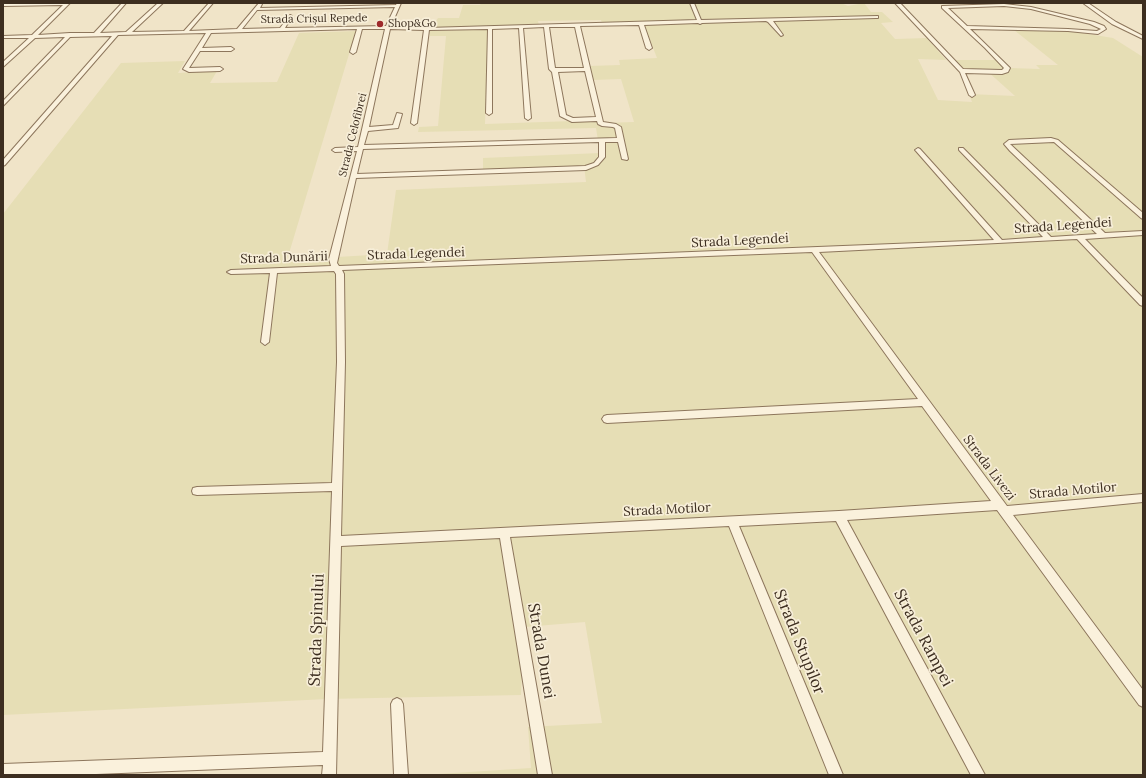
<!DOCTYPE html>
<meta charset="utf-8">
<style>
body{margin:0}
#map{position:relative;width:1146px;height:778px;overflow:hidden;background:#f0e4c8;font-family:Lora,serif}
canvas{display:block}
.frame{position:absolute;inset:0;border:4px solid #3d2e20;pointer-events:none}
</style>
<div id="map">
<canvas width="1146" height="778"></canvas>
<div class="frame"></div>
</div>
<script>
const ctx = document.querySelector('canvas').getContext('2d');
ctx.lineJoin = 'round';
function fillPath(path, color) {
  ctx.fillStyle = color;
  ctx.fill(path, 'evenodd');
}
function toPath(rows) {
  const path = new Path2D();
  for (const r of rows) {
    path.moveTo(r[0], r[1]);
    for (let i = 2; i < r.length; i += 2) path.lineTo(r[i], r[i + 1]);
  }
  return path;
}
function stroke(path, color, width, dash) {
  ctx.strokeStyle = color;
  ctx.lineWidth = width;
  ctx.lineCap = dash ? 'butt' : 'round';
  ctx.setLineDash(dash || []);
  ctx.stroke(path);
}
function label(font, color, halo, rows, align = 'center') {
  ctx.font = font + ' Lora,serif';
  ctx.lineWidth = 3.5;
  ctx.setLineDash([]);
  ctx.textBaseline = 'middle';
  ctx.strokeStyle = halo;
  ctx.fillStyle = color;
  for (const [text, x, y, turn = 0] of rows) {
    ctx.save();
    ctx.translate(x, y);
    ctx.rotate((+turn || 0) * Math.PI / 180);
    ctx.textAlign = isNaN(turn) ? turn : align;
    if (halo) ctx.strokeText(text, 0, 0);
    ctx.fillText(text, 0, 0);
    ctx.restore();
  }
}
const farmland = toPath([
 [481,3,841,3,848,6,864,3,871,12,882,12,893,22,881,23,895,39,927,38,946,60,918,59,938,100,972,102,969,94,1015,96,986,70,961,69,953,60,1001,60,1010,68,1040,69,1036,65,1058,65,1014,30,1070,31,1113,38,1143,57,1143,775,423,775,531,768,528,727,602,723,585,622,524,627,521,695,327,699,3,715,3,214,121,63,185,61,178,73,217,71,210,83,277,82,299,33,356,31,287,260,387,254,396,190,586,182,584,166,483,170,483,158,600,153,596,128,418,132,419,127,438,126,446,36,430,36,429,31,488,29,485,124,602,120,603,123,634,122,621,79,593,80,589,66,620,65,619,60,657,58,643,22,602,23,601,20,538,21,539,25,418,28,419,25,434,24,438,18,459,18,463,5,480,5]
]);
const minor = toPath([
 [70,3,38,35,70,33,94,33,122,3,126,3,100,33,126,32,158,3,163,3,132,32,184,31,209,3,213,3,189,31,237,29,259,3,262,4,260,8,396,5,397,3,401,3,391,26,427,28,697,20,690,3,694,3,701,20,878,16,878,18,876,18,773,21,783,35,781,36,768,22,766,21,702,23,700,24,698,23,644,25,652,48,649,50,646,48,639,25,580,26,603,122,616,124,621,127,628,159,627,160,622,159,618,142,605,142,605,157,598,165,586,170,356,178,337,263,339,266,994,240,916,151,915,150,918,148,920,149,1002,240,1043,237,959,150,959,148,963,148,1051,237,1097,234,1010,151,1004,144,1009,140,1051,138,1058,140,1143,213,1143,219,1141,218,1054,142,1010,144,1105,233,1143,231,1143,235,1085,239,1143,298,1143,306,1140,305,1077,239,819,252,1007,506,1143,494,1143,502,1013,515,1143,690,1143,707,1139,705,997,510,847,520,985,775,971,775,836,521,739,526,843,775,829,775,729,526,510,537,552,775,538,775,500,538,341,546,336,775,322,775,323,765,71,775,3,775,3,764,323,752,332,491,197,495,193,494,192,491,193,488,197,487,332,483,337,362,336,274,334,271,277,273,269,342,265,345,261,342,270,273,231,274,227,272,231,270,331,266,329,259,357,151,335,152,332,150,335,148,358,147,385,29,362,29,356,52,353,54,350,52,357,29,211,33,202,48,231,47,234,49,231,51,200,51,189,68,220,67,223,69,220,71,189,72,183,69,206,33,118,35,5,165,3,166,3,160,112,36,70,37,3,106,3,101,65,37,35,38,3,67,3,62,29,38,3,38,3,36,32,35,63,5,3,6,3,4,70,3],
 [395,7,386,26,285,28,292,16,290,15,280,28,242,29,257,10,395,7],
 [544,27,549,69,552,72,560,116,572,122,597,121,598,124,602,126,613,127,615,128,617,138,364,145,368,131,398,128,402,114,397,113,393,125,369,127,390,29,424,30,411,123,414,125,417,123,429,30,488,29,486,113,489,115,492,113,492,29,519,28,525,118,528,120,531,118,523,28,544,27],
 [549,27,575,27,584,68,555,68,549,27],
 [585,71,596,117,573,118,566,115,558,72,585,71],
 [599,142,599,157,594,163,585,166,357,174,363,149,599,142],
 [812,252,918,399,607,415,604,416,602,419,604,422,607,423,922,406,991,501,839,511,341,536,345,362,344,274,342,270,812,252],
 [895,3,900,3,963,69,1002,70,1004,68,985,48,942,8,942,6,1004,4,1031,7,1094,22,1104,26,1106,29,1098,34,1068,31,970,29,1010,68,1008,72,1002,74,965,73,975,95,972,97,969,95,960,72,895,3],
 [1004,6,1031,9,1090,24,1101,29,1097,31,1068,29,967,26,948,8,1004,6],
 [1083,3,1088,3,1116,22,1143,36,1143,39,1112,24,1083,3],
 [397,698,401,700,403,704,408,775,394,775,391,704,393,700,397,698]
]);
const markers = [
 [380,24,4,"#9e2a2b"]
];
const farStreetnames = [
 ["Strada Crișul Repede",314,19,-1],
 ["Strada Celofibrei",353,135,-76]
];
const farPoinames = [
 ["Shop&Go",388,24]
];
const streetNames = [
 ["Strada Legendei",1063,226,-4],
 ["Strada Legendei",740,241,-3],
 ["Strada Legendei",416,254,-2],
 ["Strada Dunării",284,258,-2],
 ["Strada Livezi",989,468,53],
 ["Strada Motilor",1073,491,-5],
 ["Strada Motilor",667,510,-3]
];
const nearStreetnames = [
 ["Strada Spinului",317,630,-88],
 ["Strada Rampei",923,638,62],
 ["Strada Stupilor",799,642,68],
 ["Strada Dunei",541,651,80]
];
fillPath(farmland, '#e6deb5');
stroke(minor, '#8d765c', 2);
fillPath(minor, '#faf1dc');
for (const [x, y, r, color] of markers) {
  const dot = new Path2D();
  dot.arc(x, y, r, 0, 2 * Math.PI);
  ctx.fillStyle = color;
  ctx.fill(dot);
  stroke(dot, '#f7eed8', 1.5);
}
label('11px', '#3d2e20', '#f7eed8', farStreetnames);
label('11px', '#3d2e20', '#f7eed8', farPoinames, 'left');
label('13px', '#3d2e20', '#f7eed8', streetNames);
label('16px', '#3d2e20', '#f7eed8', nearStreetnames);
</script>
